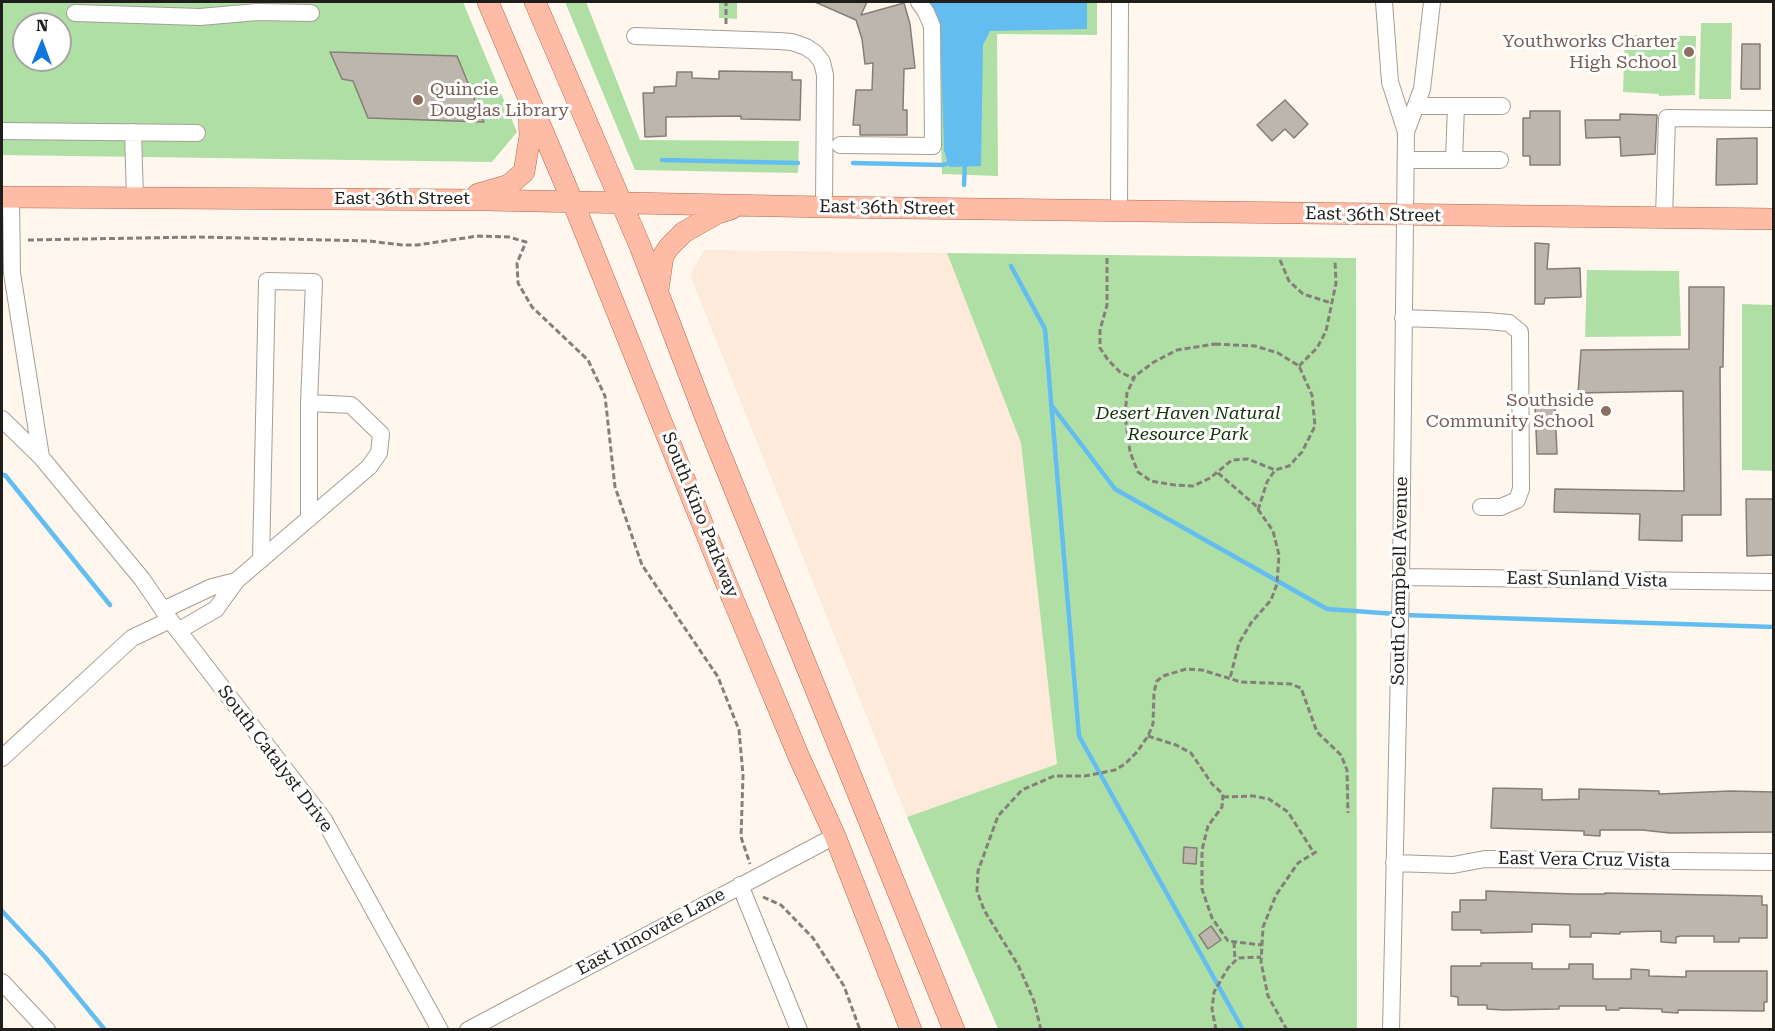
<!DOCTYPE html>
<style>
body{margin:0}
#map{position:relative;width:1775px;height:1031px;overflow:hidden;background:#fff7ed;font-family:"Roboto Serif",serif}
canvas{display:block}
.frame{position:absolute;inset:0;border:3px solid #201e1a;pointer-events:none}
.north{position:absolute;left:12px;top:12px;width:60px;height:60px;box-sizing:border-box;background:#fff;border:2px solid #a6a5a3;border-radius:50%;rotate:1deg;font-size:16px;font-weight:700;line-height:24px;text-align:center;color:#201e1a}
.north::after{content:'';display:block;margin:auto;width:21px;height:27px;background:#0e76de;clip-path:polygon(50% 0,100% 100%,50% 72%,0 100%)}
</style>
<div id="map">
<canvas width="1775" height="1031"></canvas>
<div class="frame"></div>
<div class="north">N</div>
</div>
<script>
const ctx = document.querySelector('canvas').getContext('2d');
ctx.lineJoin = 'round';
function fillPath(path, color) {
  ctx.fillStyle = color;
  ctx.fill(path, 'evenodd');
}
function toPath(rows) {
  const path = new Path2D();
  for (const r of rows) {
    path.moveTo(r[0], r[1]);
    for (let i = 2; i < r.length; i += 2) path.lineTo(r[i], r[i + 1]);
  }
  return path;
}
function stroke(path, color, width, dash) {
  ctx.strokeStyle = color;
  ctx.lineWidth = width;
  ctx.lineCap = dash ? 'butt' : 'round';
  ctx.setLineDash(dash || []);
  ctx.stroke(path);
}
function label(font, color, halo, rows, align = 'center') {
  ctx.font = font + ' "Roboto Serif",serif';
  ctx.lineWidth = 6;
  ctx.setLineDash([]);
  ctx.textBaseline = 'middle';
  ctx.strokeStyle = halo;
  ctx.fillStyle = color;
  for (const [text, x, y, turn = 0] of rows) {
    ctx.save();
    ctx.translate(x, y);
    ctx.rotate((+turn || 0) * Math.PI / 180);
    ctx.textAlign = isNaN(turn) ? turn : align;
    if (halo) ctx.strokeText(text, 0, 0);
    ctx.fillText(text, 0, 0);
    ctx.restore();
  }
}
const industrial = toPath([
 [704,250,947,253,1021,443,1057,764,907,817,690,275]
]);
const green = toPath([
 [2,2,463,2,517,132,492,162,2,155],
 [24,24,60,24,60,60,24,60],
 [565,2,586,2,640,140,799,141,798,173,635,170],
 [719,2,737,2,737,19,719,18],
 [925,2,1097,2,1097,35,997,34,998,176,942,174,937,23],
 [1701,23,1732,23,1731,99,1699,99],
 [1625,35,1696,36,1695,95,1659,96,1659,94,1623,92],
 [947,253,1356,258,1357,1029,998,1029,907,817,1057,764,1021,443],
 [1587,270,1679,271,1681,336,1585,337],
 [1742,304,1773,305,1773,471,1742,470]
]);
const water = toPath([
 [927,2,1087,2,1087,29,990,31,983,45,981,166,949,167,944,150,940,26]
]);
const stream = toPath([
 [662,160,798,163],
 [853,163,943,165,951,162],
 [964,185,965,160],
 [1011,266,1045,329,1079,736,1243,1030],
 [1052,406,1115,489,1327,609,1396,614],
 [2,475,5,475,110,605],
 [1404,615,1774,627],
 [2,911,45,957,105,1030]
]);
const building = toPath([
 [815,2,867,2,861,15,904,3,910,24,915,68,904,69,903,110,907,110,907,135,860,135,860,125,853,125,856,90,872,90,873,63,865,64,862,39,856,20,815,2],
 [1742,44,1760,44,1760,89,1741,89,1742,44],
 [330,52,457,56,484,122,368,118,353,81,342,79,330,52],
 [719,71,792,72,792,80,801,80,800,120,741,119,741,116,666,117,666,136,645,137,643,93,654,93,654,87,676,86,677,72,692,72,692,78,719,79,719,71],
 [1285,100,1308,124,1294,138,1285,129,1272,141,1257,125,1285,100],
 [1530,111,1560,111,1560,165,1530,165,1530,156,1523,156,1523,118,1530,118,1530,111],
 [1620,114,1657,115,1655,154,1621,156,1620,137,1586,138,1585,120,1620,120,1620,114],
 [1757,138,1757,184,1716,185,1717,139,1757,138],
 [1535,243,1549,244,1547,269,1580,268,1581,297,1545,298,1544,304,1535,304,1535,243],
 [1689,287,1724,287,1723,367,1720,367,1721,515,1682,515,1682,541,1639,540,1640,514,1554,512,1555,489,1684,491,1683,391,1578,393,1581,350,1689,349,1689,287],
 [1535,406,1555,407,1557,454,1537,454,1535,406],
 [1746,499,1773,499,1773,555,1747,556,1746,499],
 [1493,788,1542,789,1542,800,1579,799,1579,789,1659,791,1659,794,1730,791,1773,792,1773,832,1670,833,1642,830,1600,830,1600,836,1584,835,1584,831,1491,828,1493,788],
 [1184,847,1197,848,1196,864,1183,863,1184,847],
 [1486,891,1574,894,1605,894,1605,893,1762,896,1762,905,1767,905,1767,938,1739,938,1739,942,1714,942,1714,936,1681,936,1676,937,1676,943,1661,942,1661,931,1620,932,1620,934,1591,933,1591,937,1570,937,1570,925,1532,924,1532,932,1481,933,1481,930,1452,930,1452,912,1460,912,1460,900,1486,900,1486,891],
 [1211,926,1221,940,1208,949,1199,935,1211,926],
 [1481,963,1532,963,1532,969,1569,969,1569,964,1593,964,1593,979,1631,979,1631,969,1649,970,1649,976,1686,977,1686,971,1767,971,1767,1002,1764,1002,1764,1011,1678,1010,1678,1013,1662,1012,1662,1009,1619,1008,1619,1010,1606,1010,1606,1006,1559,1006,1559,1009,1503,1010,1487,1009,1487,1005,1458,1005,1458,997,1451,996,1451,966,1481,966,1481,963]
]);
const path = toPath([
 [726,24,726,2],
 [28,240,198,237,369,241,402,245,417,245,478,236,509,237,526,242,517,263,518,283,532,307,588,360,605,396,615,487,642,565,718,677,739,730,743,775,741,837,750,864],
 [1107,258,1107,305,1100,330,1100,348,1108,360,1120,372,1133,378],
 [1280,260,1289,281,1303,294,1331,303],
 [1215,344,1255,346,1278,353,1299,366,1312,395,1315,426,1302,452,1289,466,1275,470,1248,459,1232,460,1210,478,1193,486,1174,485,1151,481,1138,472,1130,452,1125,415,1127,393,1135,376,1154,362,1177,350,1215,344],
 [1299,366,1317,348,1326,331,1336,283,1335,261],
 [1218,473,1255,505,1273,531,1279,555,1277,584,1271,600,1251,623,1239,643,1230,678],
 [1258,510,1267,482,1275,470],
 [1148,736,1176,745,1191,753,1212,784,1223,794,1222,807,1208,826,1202,850,1202,889,1212,918,1228,941,1262,945],
 [1223,797,1253,796,1269,799,1288,812,1314,853],
 [763,897,781,905,813,938,844,986,860,1030],
 [1234,942,1235,961],
 [1041,1030,1034,1001,1018,965,984,910,977,891,978,871,998,816,1022,790,1054,776,1085,776,1115,770,1125,764,1137,752,1148,736,1153,724,1154,692,1157,681,1163,676,1186,669,1202,670,1241,682,1291,684,1301,688,1317,732,1341,755,1347,770,1348,813],
 [1216,1030,1212,1009,1214,992,1228,968,1238,958,1261,957],
 [1287,1030,1268,996,1261,962,1263,927,1276,895,1298,863,1319,850]
]);
const minor = toPath([
 [1384,2,1390,82,1406,132,1401,577,1391,1030],
 [75,13,200,17,257,12,311,13],
 [635,36,779,41,792,42,806,47,815,53,822,62,825,75,824,207],
 [1416,106,1502,106],
 [2,131,197,133],
 [133,132,135,198],
 [1406,132,1422,89,1432,2],
 [840,145,933,146,932,26,926,12,919,2],
 [1406,160,1500,160],
 [1454,160,1456,106],
 [11,197,12,273,41,457,142,579,170,620,324,820,440,1030],
 [1119,210,1120,2],
 [1664,218,1667,118,1774,119],
 [1403,318,1487,321,1509,323,1520,332,1521,489,1517,500,1501,507,1481,507],
 [2,419,41,457],
 [309,519,309,403],
 [1401,577,1774,582],
 [236,581,369,467,379,453,381,434,351,405,309,403,314,282,267,281,261,560],
 [163,610,212,587,236,581,216,609,178,631],
 [2,758,132,638,170,620],
 [1394,863,1453,865,1485,859,1774,862],
 [740,885,799,1030],
 [2,982,47,1030],
 [468,1030,835,836]
]);
const major = toPath([
 [488,2,579,217,727,585,799,757,835,836,911,1030],
 [535,2,640,246,709,426,954,1030],
 [478,194,509,185,524,172,530,136,529,112],
 [2,197,485,200,824,207,1774,219],
 [658,290,663,256,669,247,684,232,718,213,731,209]
]);
const markers = [
 [1689,52,6,"#8d6e63"],
 [418,100,6,"#8d6e63"],
 [1606,411,6,"#8d6e63"]
];
const educationNames = [
 ["Youthworks Charter",1677,42],
 ["High School",1677,63],
 ["Quincie",430,90,"left"],
 ["Douglas Library",430,111,"left"],
 ["Southside",1594,401],
 ["Community School",1594,422]
];
const streetNames = [
 ["East 36th Street",402,199],
 ["East 36th Street",887,208,1],
 ["East 36th Street",1373,215,1],
 ["South Kino Parkway",700,515,68],
 ["East Sunland Vista",1587,580,1],
 ["South Campbell Avenue",1400,581,-89],
 ["South Catalyst Drive",275,759,53],
 ["East Vera Cruz Vista",1584,860,1],
 ["East Innovate Lane",651,932,-28]
];
const parkNames = [
 ["Desert Haven Natural",1188,414],
 ["Resource Park",1188,435]
];
fillPath(industrial, '#feeada');
fillPath(green, '#b0dfa6');
fillPath(water, '#63bdf1');
stroke(stream, '#63bdf1', 4.5);
fillPath(building, '#bdb6ad');
stroke(building, '#857e76', 1.5);
stroke(minor, '#a69e95', 18);
stroke(major, '#b0674e', 22);
stroke(path, '#848079', 3, [6, 3]);
stroke(minor, '#fff', 16);
stroke(major, '#febca6', 21);
for (const [x, y, r, color] of markers) {
  const dot = new Path2D();
  dot.arc(x, y, r, 0, 2 * Math.PI);
  ctx.fillStyle = color;
  ctx.fill(dot);
  stroke(dot, '#fff', 2);
}
label('18px', '#785e54', '#fff', educationNames, 'right');
label('18px', '#201e1a', '#fff', streetNames);
label('italic 18px', '#0e3505', '#fff', parkNames);
</script>
